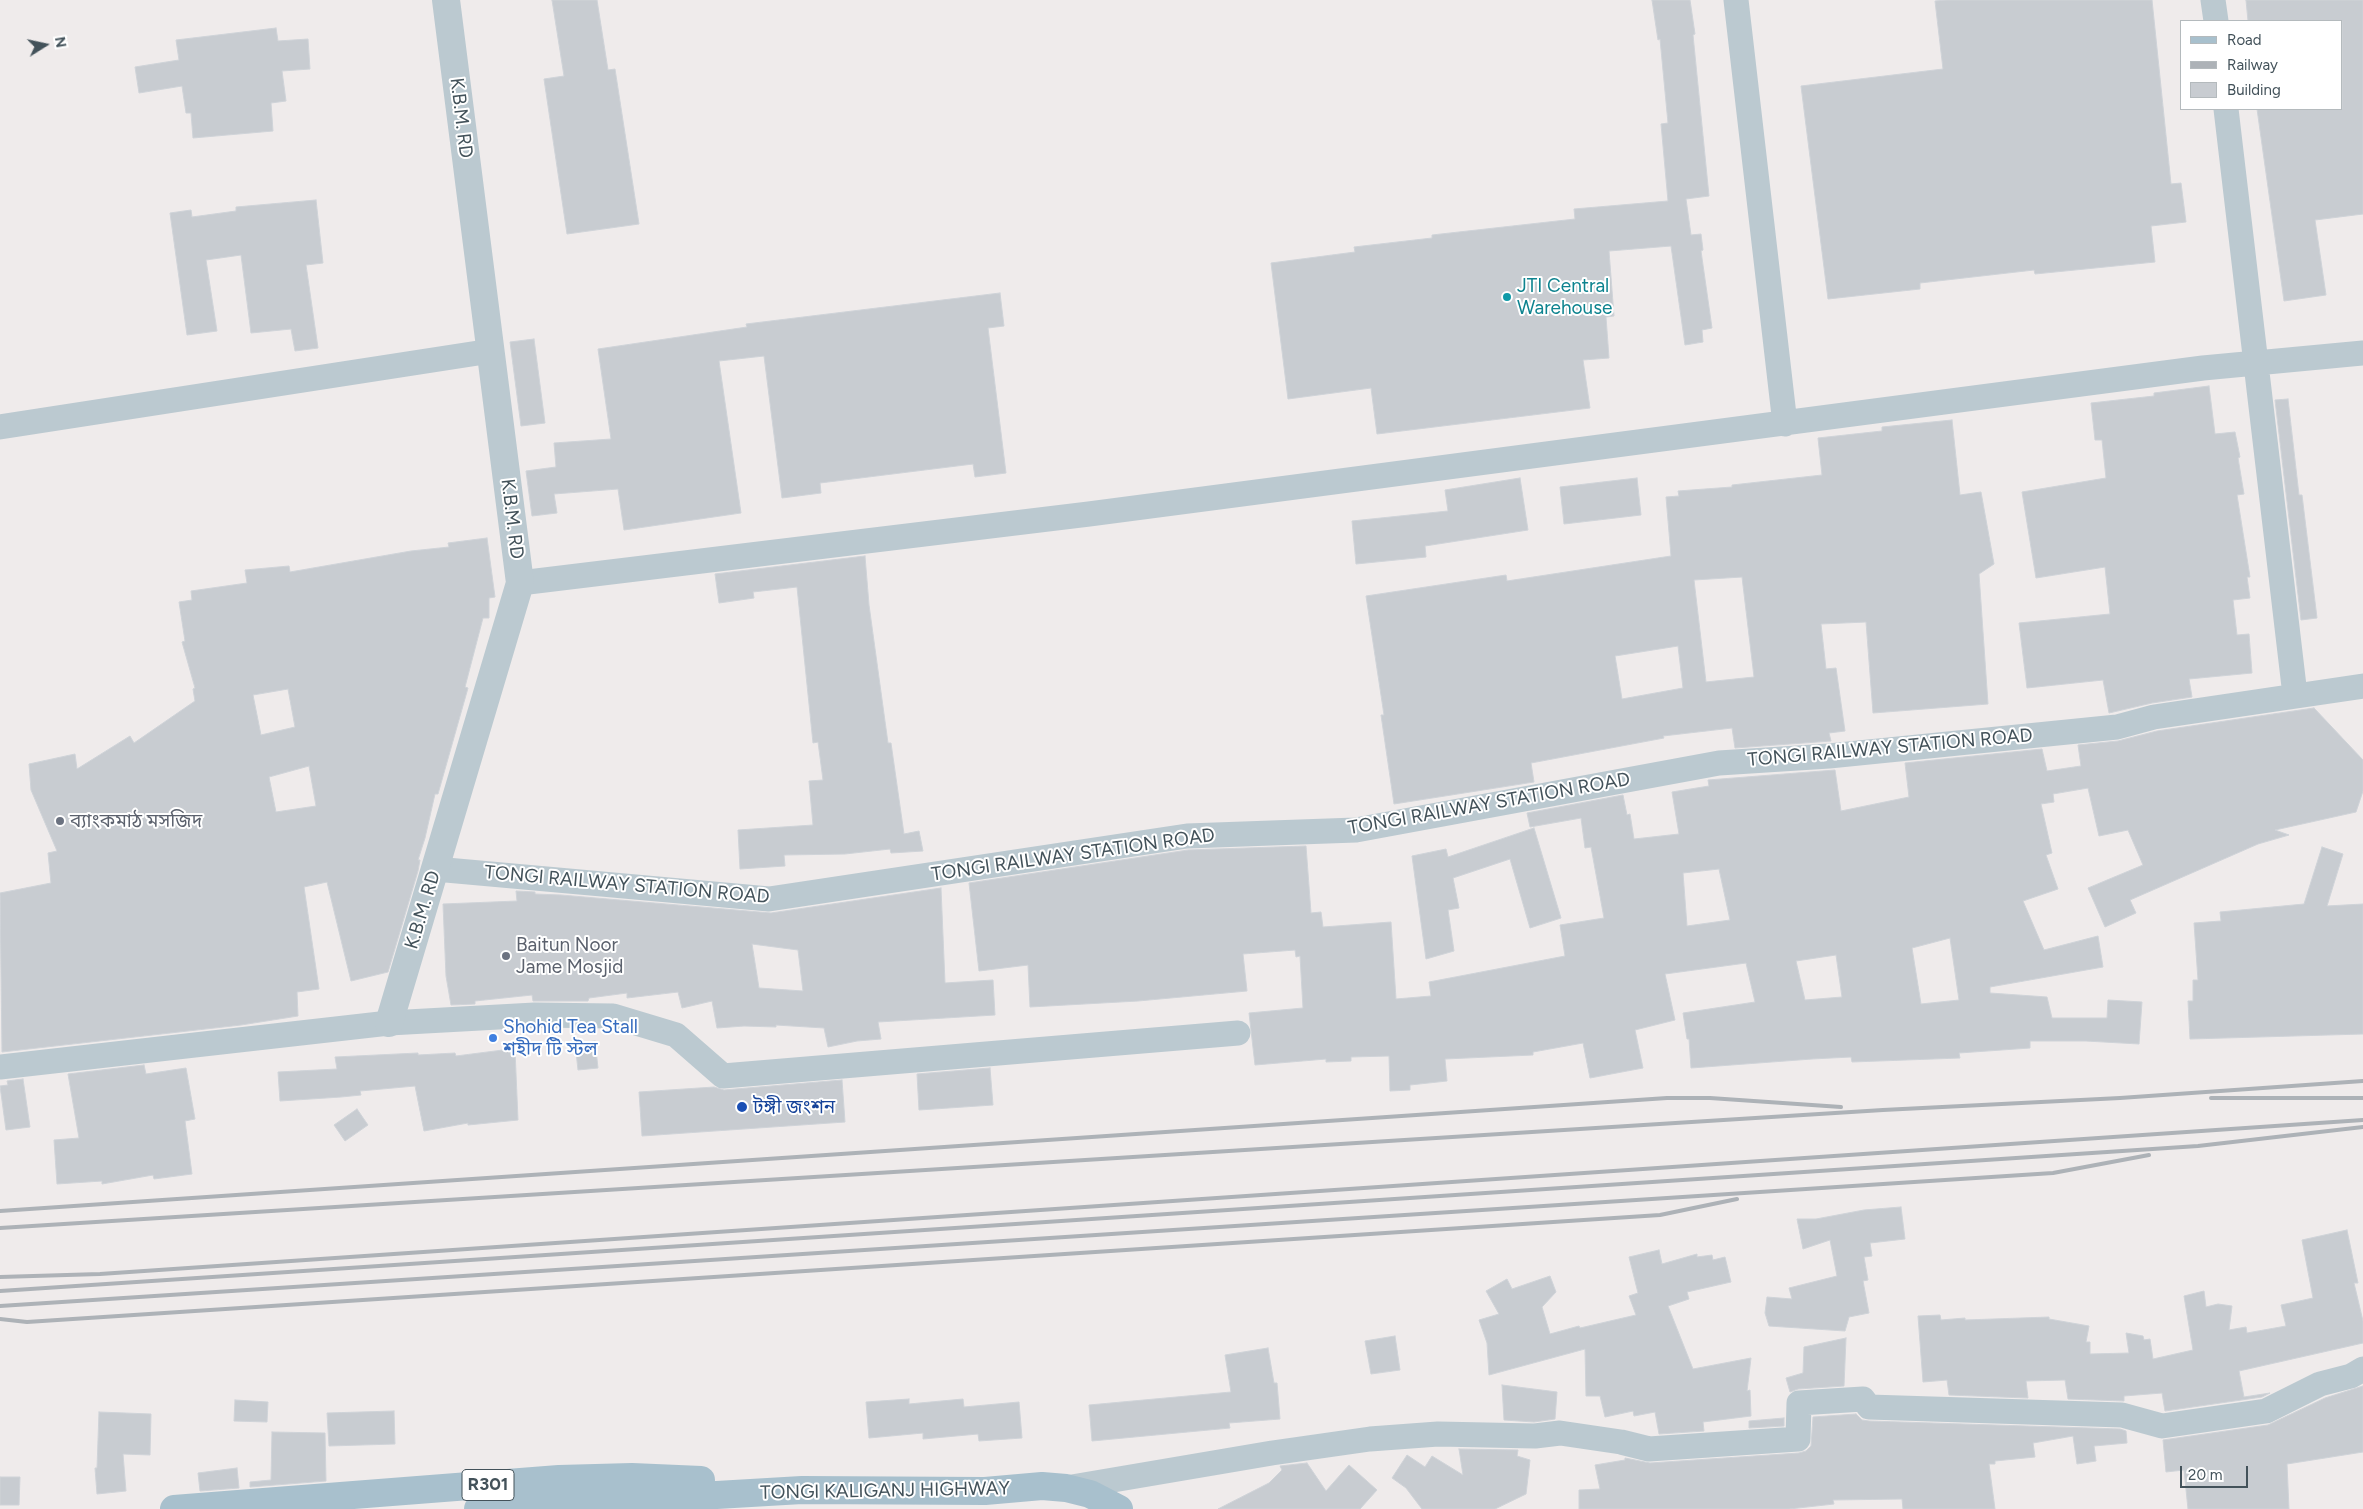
<!DOCTYPE html>
<meta charset="utf-8">
<style>
body{margin:0}
#map{position:relative;width:2363px;height:1509px;overflow:hidden;background:#efebeb;font-family:Figtree,sans-serif}
canvas{display:block}
.legend{position:absolute;left:2180px;top:20px;width:162px;height:90px;box-sizing:border-box;background:#fff;border:1px solid #b4babd;margin:0;padding:6px 9px;list-style:none;font-size:15px;color:#43525a}
.legend li{display:flex;align-items:center;gap:10px;height:25px}
.legend b{width:25px;border:1px solid #b4babd}
.north{position:absolute;left:20px;top:20px;width:50px;height:50px;-webkit-text-stroke:4px #fff;paint-order:stroke;rotate:80deg;font-size:14px;font-weight:700;line-height:20px;text-align:center;color:#43525a}
.north::after{content:'';display:block;margin:auto;width:18px;height:22px;background:#43525a;clip-path:polygon(50% 0,100% 100%,50% 72%,0 100%)}
.scale{position:absolute;left:2180px;top:1466px;width:68px;height:22px;box-sizing:border-box;border:2px solid #43525a;border-top:0;padding-left:6px;font-size:15px;line-height:18px;white-space:nowrap;color:#43525a;-webkit-text-stroke:4px #fff;paint-order:stroke}
</style>
<div id="map">
<canvas width="2363" height="1509"></canvas>
<ul class="legend">
<li><b style="height:6px;background:#a8c0cd"></b>Road</li>
<li><b style="height:6px;background:#adb2b7"></b>Railway</li>
<li><b style="height:14px;background:#c8ccd1"></b>Building</li>
</ul>
<div class="north">N</div>
<div class="scale">20 m</div>
</div>
<script>
const ctx = document.querySelector('canvas').getContext('2d');
ctx.lineJoin = 'round';
function fillPath(path, color) {
  ctx.fillStyle = color;
  ctx.fill(path, 'evenodd');
}
function toPath(rows) {
  const path = new Path2D();
  for (const r of rows) {
    path.moveTo(r[0], r[1]);
    for (let i = 2; i < r.length; i += 2) path.lineTo(r[i], r[i + 1]);
  }
  return path;
}
function stroke(path, color, width, dash) {
  ctx.strokeStyle = color;
  ctx.lineWidth = width;
  ctx.lineCap = dash ? 'butt' : 'round';
  ctx.setLineDash(dash || []);
  ctx.stroke(path);
}
function label(font, color, halo, rows, align = 'center') {
  ctx.font = font + ' Figtree,"Noto Sans Bengali",sans-serif';
  ctx.lineWidth = 4;
  ctx.setLineDash([]);
  ctx.textBaseline = 'middle';
  ctx.strokeStyle = halo;
  ctx.fillStyle = color;
  for (const [text, x, y, turn = 0] of rows) {
    ctx.save();
    ctx.translate(x, y);
    ctx.rotate((+turn || 0) * Math.PI / 180);
    ctx.textAlign = isNaN(turn) ? turn : align;
    if (halo) ctx.strokeText(text, 0, 0);
    ctx.fillText(text, 0, 0);
    ctx.restore();
  }
}
const building = toPath([
 [552,0,597,0,608,70,615,69,639,224,567,234,544,79,564,76,552,0],
 [1652,0,1690,0,1695,34,1693,35,1709,196,1686,199,1691,235,1701,234,1703,250,1701,251,1712,328,1702,330,1703,342,1685,345,1671,246,1609,251,1614,316,1606,317,1609,358,1583,360,1590,408,1377,434,1371,388,1288,399,1271,263,1355,252,1354,247,1432,238,1432,235,1575,219,1574,209,1668,201,1661,124,1668,123,1660,39,1658,40,1652,0],
 [1946,0,2152,0,2171,184,2181,183,2186,222,2151,226,2155,262,2035,274,2034,270,1920,283,1920,289,1828,299,1801,86,1943,69,1935,1,1946,0],
 [2246,0,2363,0,2363,214,2315,220,2326,295,2284,301,2257,109,2342,109,2342,21,2248,21,2246,0],
 [276,28,278,41,308,39,310,69,282,71,286,101,271,103,273,131,193,138,191,113,186,113,182,86,139,93,135,67,179,60,176,40,276,28],
 [316,200,323,263,306,265,318,348,295,351,291,329,251,333,241,255,206,260,217,331,187,335,170,213,191,210,192,217,236,211,236,207,316,200],
 [1000,293,1004,326,988,328,1006,473,975,477,973,464,820,483,821,493,782,498,764,356,719,361,741,513,624,530,618,489,554,494,557,513,532,516,526,471,556,467,554,443,611,439,598,349,747,327,746,324,1000,293],
 [534,339,545,423,521,426,510,342,534,339],
 [2209,386,2215,434,2235,432,2240,457,2238,458,2244,494,2237,495,2250,577,2247,577,2250,598,2233,600,2237,635,2249,634,2252,673,2189,679,2192,697,2152,703,2109,713,2103,680,2027,688,2019,623,2110,614,2105,567,2036,578,2022,492,2106,478,2102,440,2095,440,2091,403,2154,396,2154,393,2209,386],
 [2288,399,2299,495,2302,495,2317,618,2301,620,2275,400,2288,399],
 [1952,420,1960,495,1981,492,1994,564,1979,574,1988,704,1873,713,1866,622,1821,624,1826,669,1836,668,1845,731,1829,733,1831,741,1735,748,1732,728,1663,736,1664,738,1531,763,1534,782,1394,804,1381,715,1384,715,1366,596,1506,575,1507,581,1671,556,1666,497,1679,496,1678,491,1732,487,1732,485,1822,475,1818,438,1882,431,1882,427,1952,420],
 [1742,577,1754,677,1706,682,1694,580,1742,577],
 [1678,646,1683,688,1622,699,1615,656,1678,646],
 [1520,478,1528,530,1425,546,1426,557,1356,564,1352,521,1448,511,1445,490,1520,478],
 [1637,478,1641,515,1564,524,1560,487,1637,478],
 [487,538,495,597,489,598,489,618,483,618,465,687,468,688,438,794,435,794,425,838,418,860,420,860,418,871,388,972,351,981,327,882,304,887,319,989,297,992,298,1016,241,1025,2,1052,0,893,51,883,48,853,57,851,31,790,29,764,75,754,77,769,130,736,134,743,195,701,193,689,195,688,182,642,185,641,179,602,192,600,191,591,247,583,245,570,289,566,290,572,411,551,449,547,448,543,487,538],
 [288,689,295,727,261,735,253,695,288,689],
 [309,766,316,806,276,812,269,777,309,766],
 [865,556,869,605,888,743,891,743,904,834,919,831,923,851,891,853,890,849,845,854,784,855,785,866,740,869,738,830,813,825,809,781,823,780,818,742,813,743,797,587,753,592,754,598,719,603,715,574,865,556],
 [2314,708,2363,760,2363,791,2356,812,2275,830,2289,835,2258,844,2130,900,2136,913,2105,927,2088,888,2143,865,2128,830,2099,836,2088,788,2053,794,2054,802,2041,804,2052,853,2046,855,2058,889,2023,901,2044,950,2098,936,2103,967,1990,987,1990,993,2047,997,2052,1018,2107,1018,2108,1000,2142,1002,2139,1044,2086,1041,2030,1041,2030,1048,1959,1053,1960,1058,1852,1062,1851,1057,1812,1059,1691,1068,1689,1039,1687,1039,1683,1013,1755,1002,1746,963,1665,974,1675,1020,1635,1030,1643,1068,1590,1078,1583,1043,1533,1052,1533,1055,1445,1059,1447,1081,1410,1085,1410,1090,1390,1091,1389,1056,1351,1057,1351,1061,1326,1062,1326,1059,1255,1065,1249,1013,1303,1008,1300,956,1296,957,1295,950,1243,954,1247,991,1138,1001,1030,1007,1028,965,979,971,969,883,1188,850,1306,846,1311,913,1321,912,1323,927,1391,922,1396,999,1431,996,1429,982,1565,956,1560,925,1604,918,1591,847,1585,848,1581,818,1530,827,1527,813,1623,795,1627,815,1630,814,1634,839,1679,834,1672,792,1709,786,1708,780,1835,770,1841,811,1909,797,1905,763,2042,749,2047,771,2081,766,2078,745,2118,741,2157,731,2314,708],
 [1719,869,1730,920,1687,926,1683,873,1719,869],
 [1950,938,1959,1000,1921,1004,1912,948,1950,938],
 [1836,955,1842,997,1805,1000,1796,961,1836,955],
 [1534,828,1561,918,1530,928,1510,859,1453,878,1459,908,1448,910,1454,951,1426,959,1412,856,1446,849,1448,857,1534,828],
 [2322,847,2343,854,2327,906,2363,904,2363,1034,2190,1039,2188,1001,2193,1001,2193,980,2198,980,2194,923,2221,921,2220,912,2304,904,2322,847],
 [941,888,945,983,993,980,995,1015,878,1022,881,1039,857,1041,828,1047,824,1028,776,1025,776,1027,744,1026,717,1028,712,1001,682,1008,678,992,627,998,627,993,589,998,588,1001,533,1001,532,995,475,1001,475,1004,451,1005,446,976,443,904,517,901,516,891,535,892,535,894,561,895,771,913,941,888],
 [752,944,798,950,803,991,759,988,752,944],
 [595,1041,598,1068,578,1070,575,1043,595,1041],
 [503,1050,515,1050,518,1120,468,1125,468,1123,424,1131,415,1086,360,1091,361,1095,341,1097,280,1101,278,1072,337,1069,335,1057,418,1053,418,1055,455,1053,456,1056,503,1050],
 [144,1065,146,1074,186,1068,195,1119,185,1121,192,1174,154,1179,153,1175,102,1184,102,1181,57,1184,54,1140,79,1138,68,1074,144,1065],
 [990,1068,993,1105,919,1110,917,1074,990,1068],
 [23,1079,30,1127,6,1130,0,1086,8,1085,7,1081,23,1079],
 [842,1080,845,1122,642,1136,639,1092,714,1087,724,1090,842,1080],
 [357,1109,368,1125,345,1141,334,1125,357,1109],
 [1901,1207,1905,1239,1870,1243,1872,1256,1864,1257,1868,1280,1863,1281,1869,1313,1849,1317,1845,1331,1769,1326,1765,1313,1767,1297,1792,1299,1789,1288,1837,1276,1830,1240,1803,1249,1797,1219,1816,1219,1864,1210,1901,1207],
 [2347,1230,2358,1283,2354,1283,2363,1321,2363,1343,2239,1371,2244,1397,2270,1393,2262,1397,2165,1411,2162,1393,2124,1396,2124,1401,2068,1399,2065,1380,2026,1381,2028,1398,1949,1395,1947,1380,1923,1382,1918,1316,1940,1315,1941,1320,1965,1318,1965,1320,2049,1317,2049,1319,2089,1326,2086,1342,2090,1342,2090,1354,2129,1353,2126,1333,2143,1336,2144,1340,2150,1339,2153,1359,2193,1350,2184,1296,2204,1291,2206,1307,2218,1304,2232,1306,2229,1330,2246,1327,2247,1333,2286,1326,2281,1305,2313,1298,2302,1240,2347,1230],
 [1659,1250,1662,1264,1697,1254,1697,1257,1712,1255,1713,1260,1725,1257,1731,1282,1687,1292,1689,1299,1668,1306,1693,1369,1751,1358,1747,1391,1750,1390,1751,1416,1703,1422,1704,1431,1659,1434,1655,1412,1634,1416,1633,1411,1605,1417,1600,1396,1586,1396,1585,1349,1489,1375,1487,1343,1479,1320,1499,1314,1486,1291,1507,1279,1512,1289,1550,1276,1556,1292,1542,1307,1550,1334,1579,1326,1580,1328,1636,1315,1629,1296,1638,1293,1629,1257,1659,1250],
 [1395,1336,1400,1370,1371,1374,1365,1341,1395,1336],
 [1846,1338,1844,1386,1798,1389,1790,1392,1786,1378,1803,1373,1804,1347,1846,1338],
 [1268,1348,1274,1383,1277,1383,1280,1419,1229,1423,1230,1428,1092,1441,1089,1405,1231,1392,1225,1355,1268,1348],
 [1502,1385,1557,1392,1555,1419,1534,1422,1504,1420,1502,1385],
 [2363,1386,2363,1452,2287,1464,2289,1509,2188,1509,2184,1470,2166,1472,2163,1440,2268,1425,2325,1398,2363,1386],
 [909,1399,909,1404,963,1399,964,1407,1019,1402,1022,1438,979,1441,978,1434,923,1439,923,1433,869,1438,866,1402,909,1399],
 [235,1400,268,1402,267,1422,234,1421,235,1400],
 [394,1411,395,1444,329,1446,327,1413,394,1411],
 [99,1412,151,1414,150,1455,123,1454,126,1491,97,1494,95,1468,97,1468,99,1412],
 [1856,1414,1862,1420,1869,1421,2120,1429,2126,1431,2127,1443,2094,1446,2096,1461,2077,1464,2073,1436,2033,1443,2035,1457,1995,1461,1995,1464,1989,1464,1995,1509,1903,1509,1902,1499,1833,1500,1834,1504,1789,1509,1579,1509,1579,1490,1600,1489,1595,1465,1625,1460,1625,1458,1650,1463,1799,1453,1806,1451,1811,1446,1813,1417,1856,1414],
 [1784,1418,1784,1426,1749,1428,1749,1421,1784,1418],
 [272,1432,325,1433,326,1481,250,1487,250,1482,271,1480,272,1432],
 [1459,1449,1518,1450,1517,1456,1530,1460,1526,1494,1495,1509,1422,1509,1406,1488,1392,1478,1407,1455,1425,1467,1432,1456,1463,1475,1459,1449],
 [1307,1463,1326,1491,1349,1465,1377,1490,1360,1509,1218,1509,1269,1483,1282,1470,1280,1466,1307,1463],
 [237,1468,239,1488,200,1491,198,1473,237,1468],
 [0,1477,20,1477,19,1505,0,1505,0,1477]
]);
const minor = toPath([
 [1736,0,1785,424],
 [2213,0,2216,21],
 [2226,109,2295,695],
 [0,427,491,351],
 [520,583,1089,514,2203,368,2363,353],
 [435,869,769,899,1187,836,1356,830,1719,763,1829,756,2117,727,2154,717,2363,686],
 [0,1067,389,1023,535,1015,613,1016,676,1035,723,1076,1238,1033],
 [1066,1488,1272,1453,1370,1439,1438,1434,1535,1436,1560,1433,1621,1442,1649,1449,1798,1439,1799,1403,1863,1399,1869,1407,2122,1415,2162,1426,2266,1411,2320,1384,2351,1376,2363,1369]
]);
const tertiary = toPath([
 [389,1023,520,583,446,0]
]);
const primary = toPath([
 [174,1509,559,1479,632,1477,701,1480],
 [478,1509,802,1490,985,1491,1042,1486,1066,1488,1090,1494,1119,1509]
]);
const rail = toPath([
 [2211,1098,2363,1098],
 [0,1211,1667,1098,1710,1098,1841,1107],
 [0,1228,1883,1110,2120,1098,2363,1081],
 [0,1277,100,1274,2363,1120],
 [0,1291,2198,1146,2363,1127],
 [0,1306,2053,1173,2149,1155],
 [0,1319,27,1322,1660,1215,1737,1199]
]);
const markers = [
 [1507,297,5,"#0f9aa8"],
 [60,821,5,"#6b7280"],
 [506,956,5,"#6b7280"],
 [493,1038,5,"#3f7fe0"],
 [742,1107,6,"#1a4fb4"]
];
const shields = [
 [488,1485,52]
];
const shieldNames = [
 ["R301",488,1485]
];
const streetNames = [
 ["K.B.M. RD",461,118,83],
 ["K.B.M. RD",512,519,83],
 ["TONGI RAILWAY STATION ROAD",1890,748,-5],
 ["TONGI RAILWAY STATION ROAD",1489,804,-10],
 ["TONGI RAILWAY STATION ROAD",1073,855,-8],
 ["TONGI RAILWAY STATION ROAD",627,885,5],
 ["K.B.M. RD",423,910,-73],
 ["TONGI KALIGANJ HIGHWAY",885,1491,-1]
];
const cultureNames = [
 ["JTI Central",1517,286],
 ["Warehouse",1517,308]
];
const worshipNames = [
 ["ব্যাংকমাঠ মসজিদ",70,821],
 ["Baitun Noor",516,945],
 ["Jame Mosjid",516,967]
];
const shopNames = [
 ["Shohid Tea Stall",503,1027],
 ["শহীদ টি স্টল",503,1049]
];
const transitNames = [
 ["টঙ্গী জংশন",753,1107]
];
fillPath(building, '#c8ccd1');
stroke(building, '#cfd3d8', 1);
stroke(minor, '#bbc9d0', 25);
stroke(tertiary, '#bbc9d0', 28);
stroke(primary, '#a8c0cd', 28);
stroke(rail, '#adb2b7', 4);
for (const [x, y, r, color] of markers) {
  const dot = new Path2D();
  dot.arc(x, y, r, 0, 2 * Math.PI);
  ctx.fillStyle = color;
  ctx.fill(dot);
  stroke(dot, '#fff', 2);
}
for (const [x, y, w] of shields) {
  const box = new Path2D();
  box.roundRect(x - w / 2, y - 15.5, w, 31, 4);
  ctx.fillStyle = '#fff';
  ctx.fill(box);
  stroke(box, '#43525a', 1);
}
label('bold 18px', '#43525a', null, shieldNames);
label('19px', '#43525a', '#fff', streetNames);
label('19px', '#0d838f', '#fff', cultureNames, 'left');
label('19px', '#5b616d', '#fff', worshipNames, 'left');
label('19px', '#366cbe', '#fff', shopNames, 'left');
label('19px', '#164399', '#fff', transitNames, 'left');
</script>
